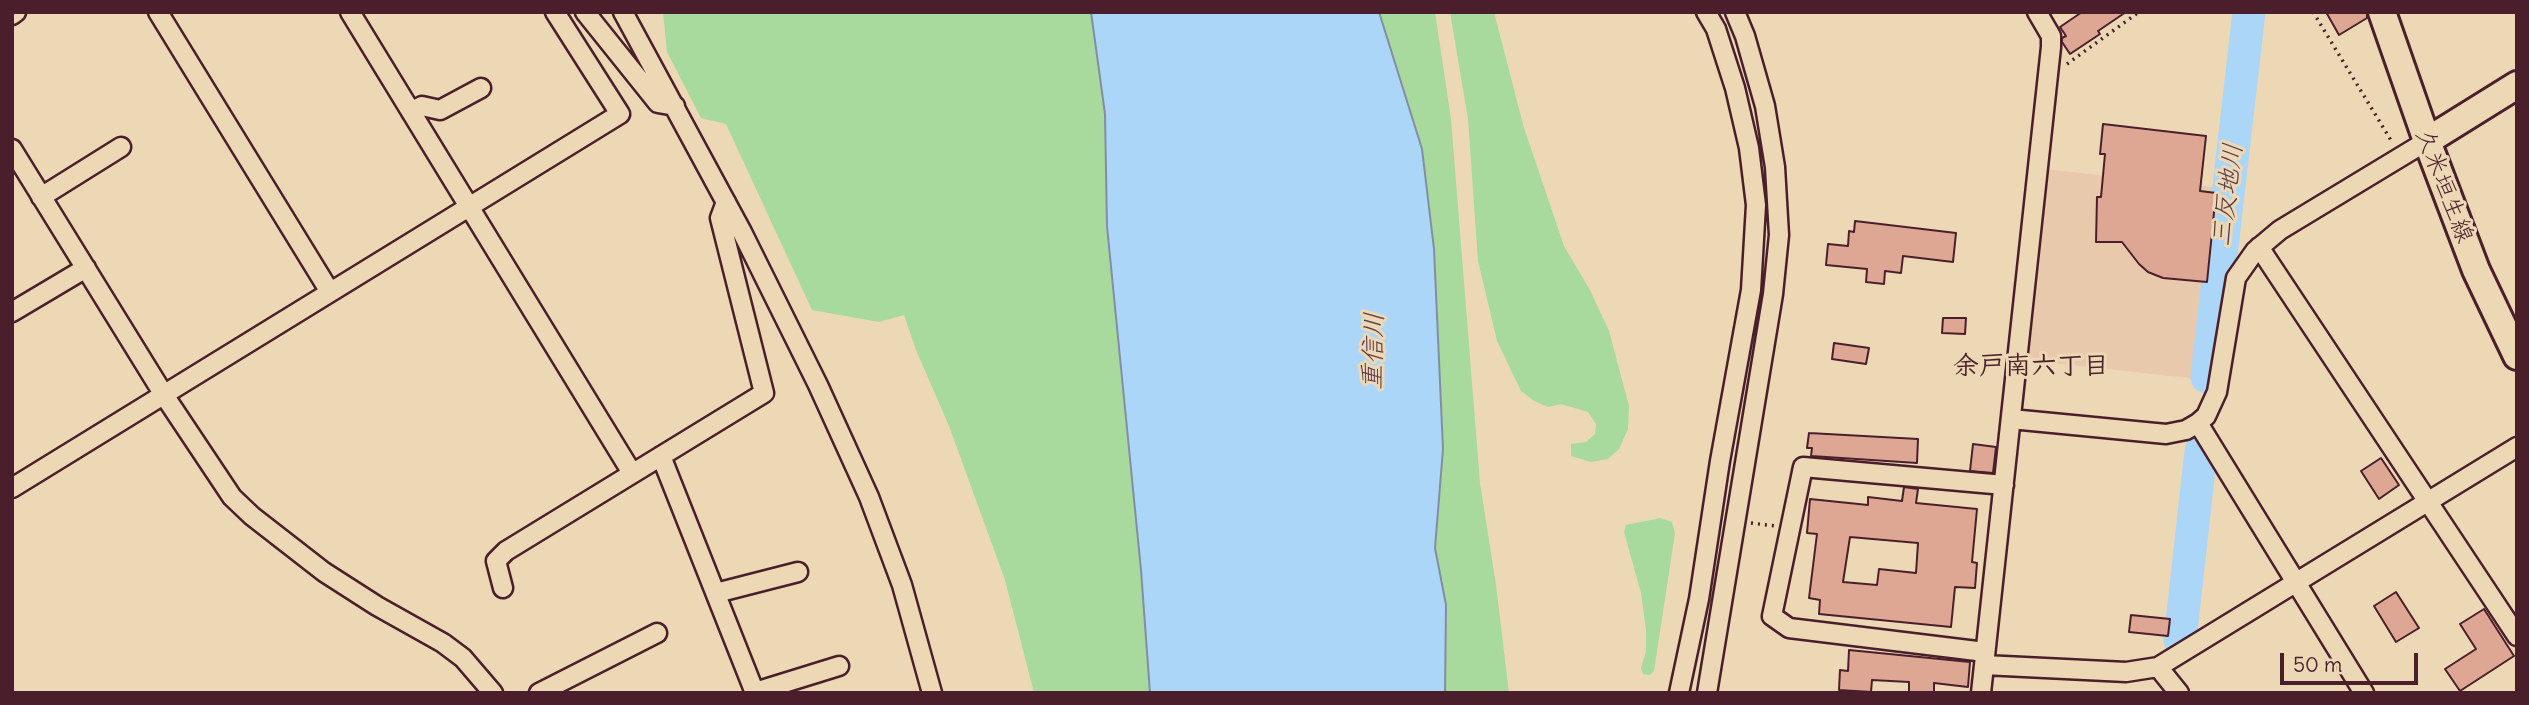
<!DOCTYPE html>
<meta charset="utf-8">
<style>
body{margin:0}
#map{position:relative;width:2529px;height:705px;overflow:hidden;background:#edd8b6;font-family:Delius,sans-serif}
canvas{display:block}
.frame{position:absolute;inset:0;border:14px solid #4a1f2b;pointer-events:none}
.scale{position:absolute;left:2280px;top:653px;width:138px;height:32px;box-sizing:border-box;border:4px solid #4a1f2b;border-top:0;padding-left:9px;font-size:21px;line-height:24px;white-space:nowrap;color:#4a1f2b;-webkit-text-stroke:5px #edd8b6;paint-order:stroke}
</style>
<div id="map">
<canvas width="2529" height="705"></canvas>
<div class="frame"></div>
<div class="scale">50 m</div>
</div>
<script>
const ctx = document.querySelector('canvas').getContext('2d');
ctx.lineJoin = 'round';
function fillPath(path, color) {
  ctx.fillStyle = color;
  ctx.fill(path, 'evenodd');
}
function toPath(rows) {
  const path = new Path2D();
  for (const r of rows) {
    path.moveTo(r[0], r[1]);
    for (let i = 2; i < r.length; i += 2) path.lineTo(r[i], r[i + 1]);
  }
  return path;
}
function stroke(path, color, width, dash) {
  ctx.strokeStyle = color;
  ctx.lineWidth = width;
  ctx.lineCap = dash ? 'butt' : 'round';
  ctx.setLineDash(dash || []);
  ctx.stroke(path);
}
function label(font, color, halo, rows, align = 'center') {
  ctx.font = font + ' Delius,"Klee One",sans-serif';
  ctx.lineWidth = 6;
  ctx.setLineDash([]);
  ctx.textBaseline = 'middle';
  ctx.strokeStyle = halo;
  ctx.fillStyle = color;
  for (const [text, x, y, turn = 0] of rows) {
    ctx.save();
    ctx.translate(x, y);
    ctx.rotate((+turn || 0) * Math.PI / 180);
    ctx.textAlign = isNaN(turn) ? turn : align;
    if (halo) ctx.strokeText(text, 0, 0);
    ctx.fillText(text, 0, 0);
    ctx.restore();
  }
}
const built = toPath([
 [2044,169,2219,188,2199,379,2024,360]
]);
const green = toPath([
 [663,12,1091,12,1105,114,1107,226,1141,570,1150,693,1034,693,1005,580,949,426,916,350,904,315,879,322,812,310,726,124,701,118,667,52],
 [1379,12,1435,12,1451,119,1480,483,1496,585,1509,693,1445,693,1446,605,1435,548,1443,449,1434,249],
 [1450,12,1494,12,1524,128,1564,246,1590,290,1609,331,1629,406,1628,429,1619,449,1608,459,1591,462,1571,456,1571,444,1586,442,1595,434,1596,424,1588,412,1561,404,1548,407,1534,401,1521,391,1497,341,1478,261,1468,119],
 [1660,518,1672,522,1675,533,1654,671,1650,675,1643,674,1641,668,1646,651,1646,630,1641,593,1624,532,1626,525]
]);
const water = toPath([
 [1091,12,1379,12,1422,149,1434,249,1443,449,1435,548,1446,605,1445,693,1150,693,1141,570,1107,226,1105,114,1091,12]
]);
const river = toPath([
 [2207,377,2249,12],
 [2180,640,2201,451]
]);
const building = toPath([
 [2082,12,2126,12,2098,31,2100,34,2070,54,2062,42,2062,38,2066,36,2060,27,2082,12],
 [2326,12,2367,12,2367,18,2339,35,2326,12],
 [2103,124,2206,136,2200,191,2216,193,2207,282,2163,278,2148,272,2139,264,2122,242,2096,242,2097,197,2101,197,2105,154,2100,154,2103,124],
 [1855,221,1956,233,1953,262,1903,256,1901,273,1885,271,1884,284,1866,282,1867,269,1826,265,1828,244,1848,246,1849,231,1854,232,1855,221],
 [1943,318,1966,318,1965,334,1942,333,1943,318],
 [1834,343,1869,348,1866,364,1832,359,1834,343],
 [1809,433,1918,439,1917,463,1811,456,1812,448,1807,448,1809,433],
 [1973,444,1996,447,1993,473,1970,471,1973,444],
 [2381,458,2399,485,2379,499,2361,471,2381,458],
 [1904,487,1918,489,1916,503,1977,509,1972,562,1977,563,1975,588,1955,587,1951,627,1819,614,1820,600,1809,598,1817,534,1807,533,1810,499,1868,505,1868,497,1902,501,1904,487],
 [1850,537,1918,543,1916,573,1879,569,1877,585,1843,582,1850,537],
 [2396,592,2419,628,2396,642,2374,606,2396,592],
 [2484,609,2514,656,2460,691,2445,669,2476,649,2460,624,2484,609],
 [2131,615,2170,619,2168,636,2129,632,2131,615],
 [1849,650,1970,662,1968,687,1934,683,1934,693,1909,693,1909,682,1872,680,1871,692,1839,690,1840,670,1848,671,1849,650]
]);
const path = toPath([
 [2313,12,2392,142],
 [2067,64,2139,12],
 [1751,523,1775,526]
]);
const street = toPath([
 [158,12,330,292],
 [350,12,632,473],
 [585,12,658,103,675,106],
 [623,12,742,232,818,385,869,497,902,585,932,693],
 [12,15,16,12],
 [411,112,422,106,440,110,481,88],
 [12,149,164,395,232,497,252,516,324,572,377,606,443,643,463,658,493,693],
 [41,197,121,147],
 [2259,247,2517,636],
 [12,312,86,268],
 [2011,419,2166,434,2186,430,2198,423,2206,416,2217,392,2236,278,2255,251,2280,230,2427,141],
 [2198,423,2364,693],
 [661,456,755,693],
 [12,488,620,114,555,12],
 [503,588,496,561,506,551,764,393,720,218,726,202],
 [716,593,798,572],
 [1985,652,1789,628,1772,616,1803,467,2004,485],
 [1984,665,2126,672,2158,667,2517,447],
 [2158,667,2179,693],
 [755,692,839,666],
 [539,693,657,633],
 [1679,693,1699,599,1720,461,1751,290,1756,205,1749,148,1735,88,1716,29,1706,12],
 [1707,693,1773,294,1779,235,1775,167,1765,106,1745,36,1735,12],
 [1981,693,2051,47,2051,36,2037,12]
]);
const secondary = toPath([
 [2382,12,2427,141,2476,270,2517,356],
 [2427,141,2517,85]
]);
const streetNames = [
 ["久米垣生線",2444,186,69]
];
const waterNames = [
 ["三反地川",2228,195,-83],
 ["重信川",1374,351,-88]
];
const neighbourhoodNames = [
 ["余戸南六丁目",2031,367]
];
fillPath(built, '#e8c9ac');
fillPath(green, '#a7da9c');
fillPath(water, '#acd6f7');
stroke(water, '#858da5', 2);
stroke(river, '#acd6f7', 33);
fillPath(building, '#dda794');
stroke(building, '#4a1f2b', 2);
stroke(street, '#4a1f2b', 23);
stroke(secondary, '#4a1f2b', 32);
stroke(path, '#4a1f2b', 3.5, [2, 5]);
stroke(street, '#edd8b6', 18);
stroke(secondary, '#edd8b6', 26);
label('24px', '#4a1f2b', '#edd8b6', streetNames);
label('italic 26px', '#593a4a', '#edd8b6', waterNames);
label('bold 26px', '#4a1f2b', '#edd8b6', neighbourhoodNames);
</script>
